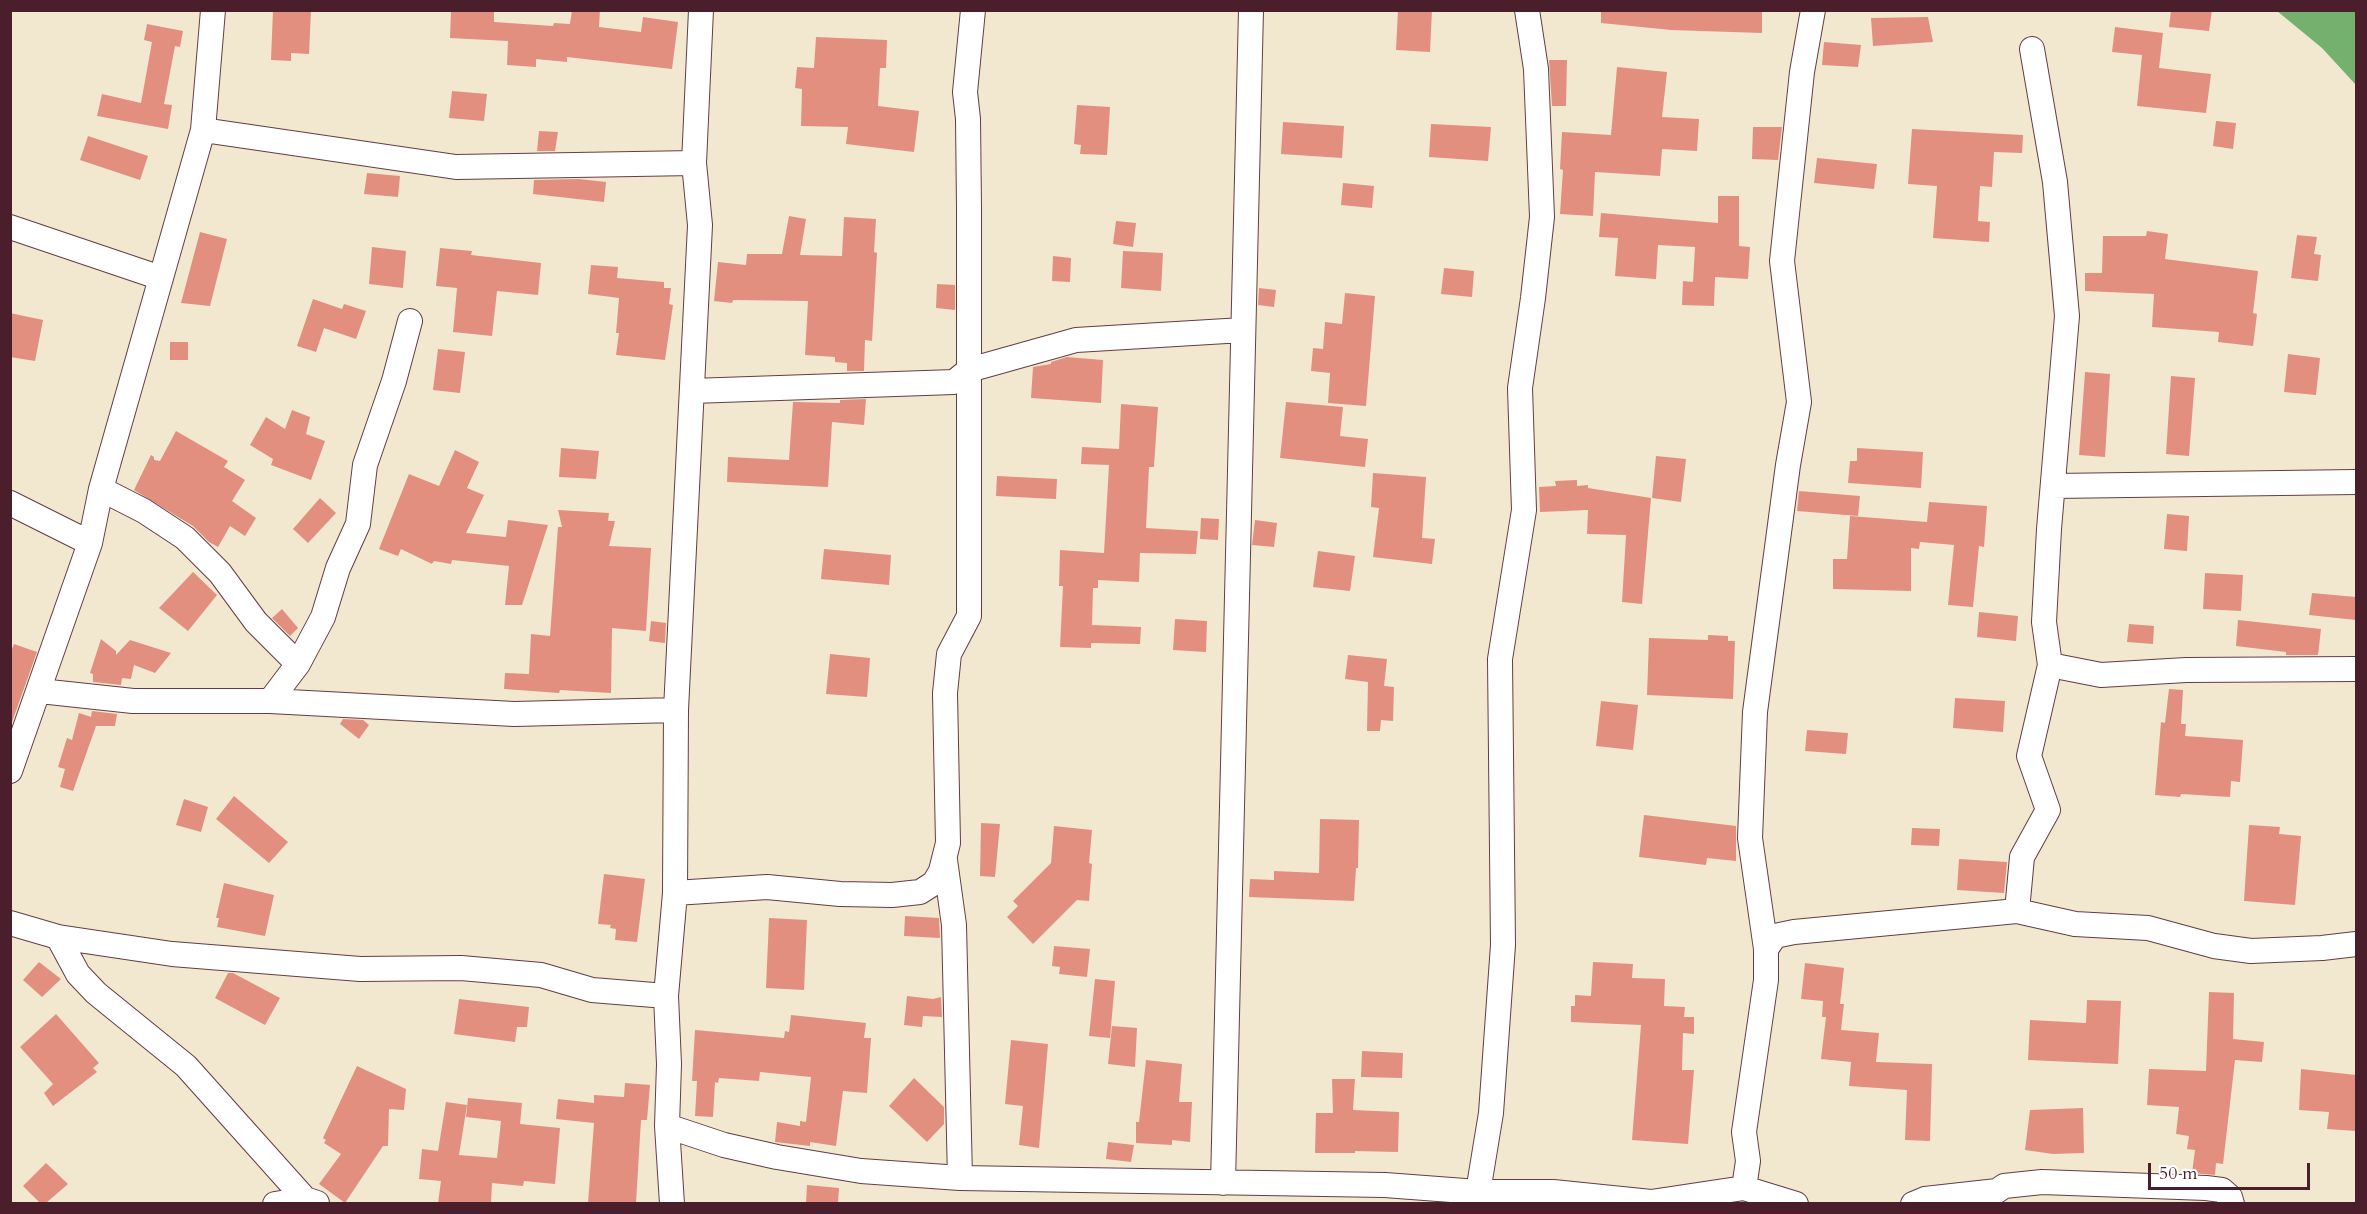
<!DOCTYPE html>
<style>
body{margin:0}
#map{position:relative;width:2367px;height:1214px;overflow:hidden;background:#f2e8d0;font-family:Cardo,serif}
canvas{display:block}
.frame{position:absolute;inset:0;border:12px solid #4a1f2b;pointer-events:none}
.scale{position:absolute;left:2148px;top:1163px;width:162px;height:27px;box-sizing:border-box;border:3px solid #4a1f2b;border-top:0;padding-left:8px;font-size:18px;line-height:21px;white-space:nowrap;color:#4a1f2b;-webkit-text-stroke:4px #fff;paint-order:stroke}
</style>
<div id="map">
<canvas width="2367" height="1214"></canvas>
<div class="frame"></div>
<div class="scale">50 m</div>
</div>
<script>
const ctx = document.querySelector('canvas').getContext('2d');
ctx.lineJoin = 'round';
function fillPath(path, color) {
  ctx.fillStyle = color;
  ctx.fill(path, 'evenodd');
}
function toPath(rows) {
  const path = new Path2D();
  for (const r of rows) {
    path.moveTo(r[0], r[1]);
    for (let i = 2; i < r.length; i += 2) path.lineTo(r[i], r[i + 1]);
  }
  return path;
}
function stroke(path, color, width, dash) {
  ctx.strokeStyle = color;
  ctx.lineWidth = width;
  ctx.lineCap = dash ? 'butt' : 'round';
  ctx.setLineDash(dash || []);
  ctx.stroke(path);
}
const forest = toPath([
 [2277,11,2356,11,2356,85,2322,48]
]);
const building = toPath([
 [273,10,311,10,309,54,291,53,291,61,271,60],
 [451,10,494,10,494,22,553,26,554,23,570,24,572,10,600,10,599,27,641,32,643,17,678,22,672,69,567,57,567,62,536,59,536,67,507,65,508,41,450,38],
 [1398,10,1432,10,1430,52,1396,50],
 [1601,10,1762,10,1762,33,1671,30,1601,23],
 [2171,10,2212,10,2209,31,2169,27],
 [1928,17,1933,42,1873,46,1871,18],
 [147,24,183,31,180,47,175,46,164,104,172,105,168,129,97,116,102,94,141,103,152,42,144,40],
 [2115,27,2163,33,2159,68,2211,74,2206,113,2137,106,2142,55,2112,52],
 [816,37,887,40,886,68,880,68,878,106,919,111,914,152,846,144,848,127,801,126,802,89,795,88,797,67,814,68],
 [1824,42,1861,45,1858,67,1822,65],
 [1549,60,1567,60,1566,106,1552,106],
 [1617,67,1667,72,1662,117,1699,119,1697,151,1662,149,1660,176,1595,172,1593,216,1560,214,1563,170,1560,169,1562,132,1611,135],
 [452,91,487,94,484,121,449,118],
 [1077,105,1110,107,1107,155,1080,154,1081,145,1074,144],
 [2216,121,2236,123,2233,149,2213,146],
 [1283,122,1344,126,1342,158,1281,154],
 [1431,124,1491,127,1488,161,1429,157],
 [1753,127,1782,127,1778,160,1752,159],
 [1912,129,2023,135,2022,153,1994,152,1992,187,1980,186,1978,221,1990,222,1989,242,1933,238,1937,186,1908,184],
 [539,131,558,132,555,151,537,151],
 [88,136,148,156,140,180,80,160],
 [1817,158,1877,164,1874,189,1814,183],
 [367,173,400,176,398,197,364,194],
 [579,179,606,182,604,202,533,194,534,180],
 [1343,183,1374,186,1372,208,1341,205],
 [1718,196,1739,196,1739,246,1750,247,1748,279,1715,277,1714,306,1682,305,1683,281,1693,282,1695,247,1658,245,1656,279,1615,276,1618,238,1599,237,1601,213,1718,223],
 [789,216,806,219,800,255,842,256,844,217,876,219,874,252,877,253,872,341,865,340,864,371,847,371,847,363,835,362,835,357,805,355,808,301,733,300,732,303,714,301,718,262,746,265,747,254,782,254],
 [1116,221,1136,223,1133,247,1113,244],
 [2147,231,2168,234,2165,259,2258,271,2253,313,2257,314,2253,346,2218,342,2219,332,2152,327,2154,294,2085,291,2085,273,2102,273,2103,236,2146,236],
 [200,232,227,239,210,306,181,303],
 [2297,235,2317,237,2314,254,2321,255,2318,281,2291,278],
 [372,247,406,251,403,288,369,284],
 [440,248,472,251,471,255,541,263,538,295,497,291,492,336,453,332,457,288,436,286],
 [1123,251,1163,253,1161,291,1121,288],
 [1053,256,1071,258,1070,282,1052,281],
 [591,265,618,267,617,278,664,282,664,288,671,288,669,304,673,305,665,360,616,355,619,333,616,333,619,298,588,294],
 [1444,268,1474,271,1472,297,1441,294],
 [937,284,955,285,955,310,936,308],
 [1259,288,1276,290,1274,307,1258,305],
 [1345,293,1375,296,1366,406,1328,403,1330,373,1311,371,1313,348,1323,349,1325,322,1342,324],
 [313,299,342,309,344,304,366,311,356,339,324,328,316,352,297,346],
 [10,313,43,320,35,361,10,357],
 [170,342,188,342,188,360,170,360],
 [438,349,465,352,460,393,433,390],
 [2288,354,2320,358,2316,395,2284,392],
 [1067,357,1103,360,1101,403,1031,398,1033,367,1051,364,1051,362],
 [2085,372,2110,374,2105,457,2079,455],
 [2171,376,2195,378,2189,456,2166,454],
 [866,399,864,425,832,422,828,487,727,482,728,457,789,460,793,402,840,403,840,400],
 [1286,402,1343,407,1340,436,1368,439,1365,467,1280,458],
 [1121,404,1158,407,1154,467,1149,467,1146,528,1198,531,1196,554,1140,553,1139,582,1098,580,1098,588,1093,588,1092,625,1141,627,1140,644,1091,643,1091,648,1060,647,1063,586,1059,586,1060,550,1104,553,1109,465,1081,464,1082,447,1119,449],
 [292,410,310,417,306,434,325,441,311,480,271,465,273,459,250,445,266,417,285,429],
 [176,431,228,461,224,467,245,480,232,501,256,518,245,536,230,526,218,547,209,542,193,526,134,490,151,455,154,457,154,460,160,461],
 [561,448,599,451,596,479,559,477],
 [1857,448,1923,452,1921,488,1848,483,1850,461,1857,461],
 [455,450,479,462,467,488,484,495,466,533,506,537,508,520,548,525,522,605,505,605,509,566,452,560,451,564,434,561,432,564,401,549,398,556,379,549,409,474,439,486],
 [1656,456,1686,459,1681,502,1652,498],
 [1373,473,1426,477,1422,538,1435,539,1432,564,1373,557,1379,508,1371,507],
 [997,476,1057,479,1056,499,996,496],
 [1577,480,1577,486,1588,485,1588,488,1651,498,1642,604,1622,602,1626,535,1587,534,1588,510,1540,512,1539,487,1556,486,1555,481],
 [1799,491,1860,496,1858,516,1797,511],
 [320,498,336,513,308,543,293,529],
 [1929,502,1987,506,1984,547,1979,546,1973,607,1948,605,1954,545,1920,542,1919,549,1911,548,1911,591,1833,589,1833,559,1847,559,1850,516,1927,522],
 [558,510,609,513,608,521,615,521,609,546,651,548,646,631,612,628,611,693,560,690,559,693,504,689,505,673,529,674,531,634,550,636,558,527,562,527],
 [2167,514,2189,516,2187,551,2164,549],
 [1201,518,1219,519,1218,540,1200,539],
 [1255,520,1277,523,1274,547,1252,545],
 [824,549,891,555,889,585,821,579],
 [1318,551,1355,556,1350,591,1313,587],
 [193,572,217,595,188,631,159,608],
 [2205,573,2243,575,2241,611,2203,609],
 [2312,593,2356,597,2356,620,2309,615],
 [282,609,298,628,290,636,272,618],
 [1979,612,2018,616,2016,641,1977,637],
 [1175,619,1207,621,1206,652,1173,650],
 [2238,620,2321,629,2318,655,2286,655,2286,652,2236,646],
 [651,621,666,623,665,643,649,641],
 [2129,624,2154,626,2153,644,2127,642],
 [1708,635,1728,636,1728,641,1735,641,1733,699,1647,695,1649,638,1708,640],
 [101,639,116,651,116,655,130,640,171,653,155,673,134,665,131,679,122,678,121,685,93,682,93,674,90,673],
 [14,644,37,652,12,722,10,654],
 [830,654,870,658,867,697,826,694],
 [1348,655,1387,659,1384,686,1394,687,1393,721,1381,720,1380,731,1367,731,1368,682,1345,679],
 [2169,689,2183,690,2181,724,2186,724,2185,736,2243,740,2240,782,2231,781,2230,797,2181,794,2180,797,2155,795,2161,722,2165,723],
 [1955,698,2005,701,2003,732,1953,728],
 [1601,701,1638,705,1633,750,1596,746],
 [92,711,117,714,115,726,96,726,73,791,60,787,65,769,58,767,67,738,72,740,79,713,91,717],
 [343,719,363,720,369,725,359,739,340,724],
 [1807,730,1848,733,1846,754,1805,751],
 [234,796,288,842,269,863,216,819],
 [184,799,208,807,201,832,176,825],
 [1644,815,1736,826,1736,861,1707,858,1706,865,1639,857],
 [1320,819,1359,820,1358,868,1356,868,1354,901,1249,897,1250,879,1274,880,1274,871,1319,873],
 [981,823,1000,824,995,877,980,876],
 [2249,825,2280,827,2279,834,2301,836,2295,905,2244,901],
 [1054,826,1092,830,1089,863,1092,864,1089,901,1077,900,1033,944,1007,917,1018,906,1013,901,1051,863],
 [1912,828,1940,829,1939,846,1911,845],
 [1959,859,2007,862,2004,893,1957,890],
 [604,874,645,879,637,942,615,940,616,929,610,928,611,925,598,924],
 [224,883,274,895,265,936,217,927,219,918,216,918],
 [905,916,939,918,940,938,904,936],
 [769,918,807,920,804,990,766,988],
 [1054,946,1090,949,1087,977,1059,974,1060,967,1052,966],
 [39,962,61,979,42,997,23,980],
 [1593,962,1633,964,1632,978,1665,979,1664,1006,1685,1007,1684,1017,1694,1017,1694,1034,1683,1033,1682,1070,1694,1070,1688,1144,1632,1140,1641,1025,1571,1022,1571,1006,1575,1006,1575,995,1591,996],
 [1805,963,1844,968,1840,1004,1844,1004,1841,1030,1879,1033,1876,1062,1932,1064,1930,1141,1905,1140,1907,1090,1849,1086,1851,1062,1821,1059,1826,1017,1822,1017,1823,1001,1801,999],
 [228,973,233,973,280,998,265,1025,215,998],
 [1095,979,1115,981,1110,1038,1089,1036],
 [2209,992,2234,993,2233,1039,2264,1042,2262,1062,2235,1060,2223,1164,2216,1163,2215,1175,2192,1173,2195,1150,2187,1149,2189,1136,2176,1134,2179,1107,2147,1105,2149,1069,2206,1071],
 [907,996,933,999,941,997,942,1017,923,1016,922,1027,904,1025],
 [459,999,529,1007,527,1027,517,1027,515,1042,454,1034],
 [2087,1000,2121,1001,2118,1064,2028,1060,2030,1020,2086,1023],
 [56,1014,99,1063,93,1068,97,1072,53,1106,44,1093,53,1084,20,1047],
 [791,1015,866,1023,864,1038,871,1038,867,1093,843,1091,836,1146,810,1142,810,1146,775,1142,777,1122,800,1126,800,1121,806,1122,811,1077,760,1072,759,1081,719,1078,718,1083,715,1082,713,1117,695,1116,697,1081,692,1081,695,1030,784,1038,785,1031,789,1032],
 [1112,1026,1137,1028,1135,1067,1108,1064],
 [1011,1040,1048,1044,1039,1148,1019,1145,1023,1106,1005,1104],
 [1362,1051,1403,1053,1402,1078,1361,1077],
 [1146,1060,1182,1064,1179,1102,1192,1102,1190,1142,1172,1140,1172,1145,1136,1143,1136,1122,1139,1122],
 [357,1066,406,1089,404,1110,389,1109,388,1146,383,1146,345,1203,319,1184,341,1154,324,1143,326,1140,323,1138],
 [2301,1069,2356,1075,2356,1131,2327,1129,2329,1112,2299,1110],
 [914,1078,944,1107,944,1124,927,1142,889,1106],
 [1332,1079,1355,1079,1353,1110,1399,1112,1398,1152,1355,1151,1355,1153,1315,1153,1316,1113,1333,1113],
 [625,1083,650,1085,647,1120,641,1120,636,1203,588,1203,594,1123,556,1119,558,1099,594,1103,594,1095,624,1097],
 [468,1098,522,1103,520,1124,560,1128,555,1184,524,1181,523,1186,492,1183,491,1203,438,1203,441,1181,419,1179,422,1149,438,1151,446,1102,467,1105,459,1155,497,1158,501,1121,466,1117],
 [2083,1108,2084,1153,2053,1154,2025,1150,2030,1110],
 [1108,1142,1134,1145,1131,1162,1106,1159],
 [46,1163,68,1184,46,1203,40,1203,23,1186],
 [807,1185,839,1188,838,1203,806,1203]
]);
const minor = toPath([
 [203,130,456,167,694,163],
 [10,227,161,278],
 [692,391,954,382,969,370,1076,340,1243,330],
 [2053,486,2356,482],
 [101,489,144,511,185,538,220,573,256,622,298,664,270,701],
 [10,503,90,543],
 [298,664,323,617,338,568,358,524,365,465,394,381,410,321],
 [2050,665,2101,675,2186,670,2356,669],
 [40,691,133,701,270,701,514,714,676,710],
 [10,771,90,543,101,489,203,130,213,10],
 [945,860,954,925,960,1178],
 [675,893,767,887,840,894,892,895,920,892,934,883,941,871,948,843,945,693,949,654,969,616,969,207,968,119,965,92,973,10],
 [2017,911,2022,857,2048,810,2029,756,2050,665,2044,622,2049,529,2067,316,2055,182,2032,49],
 [10,923,58,937,172,954,360,969,461,968,541,975,592,990,666,996],
 [58,937,78,974,96,993,186,1066,305,1199],
 [1766,949,1750,838,1755,712,1788,465,1799,402,1782,261,1802,72,1813,10],
 [667,1126,724,1145,777,1157,861,1171,960,1178,1385,1185,1478,1192,1553,1192,1651,1202,1744,1188,1796,1204],
 [1223,1183,1251,10],
 [1744,1188,1748,1161,1744,1132,1766,980,1766,949,1775,936,1794,932,2017,911,2075,924,2148,928,2214,946,2251,951,2322,948,2356,944],
 [1478,1192,1491,1113,1503,945,1500,659,1524,510,1520,388,1533,298,1542,217,1536,69,1527,10],
 [275,1204,305,1199,317,1203],
 [672,1204,667,1126,669,1064,666,996,675,893,676,710,700,225,694,163,701,10],
 [1913,1204,1925,1199,1997,1191,2004,1186,2042,1182,2206,1188,2222,1190,2230,1197,2232,1204]
]);
fillPath(forest, '#74b06e');
fillPath(building, '#e28f80');
stroke(minor, '#633d44', 26);
stroke(minor, '#fff', 24);
</script>
